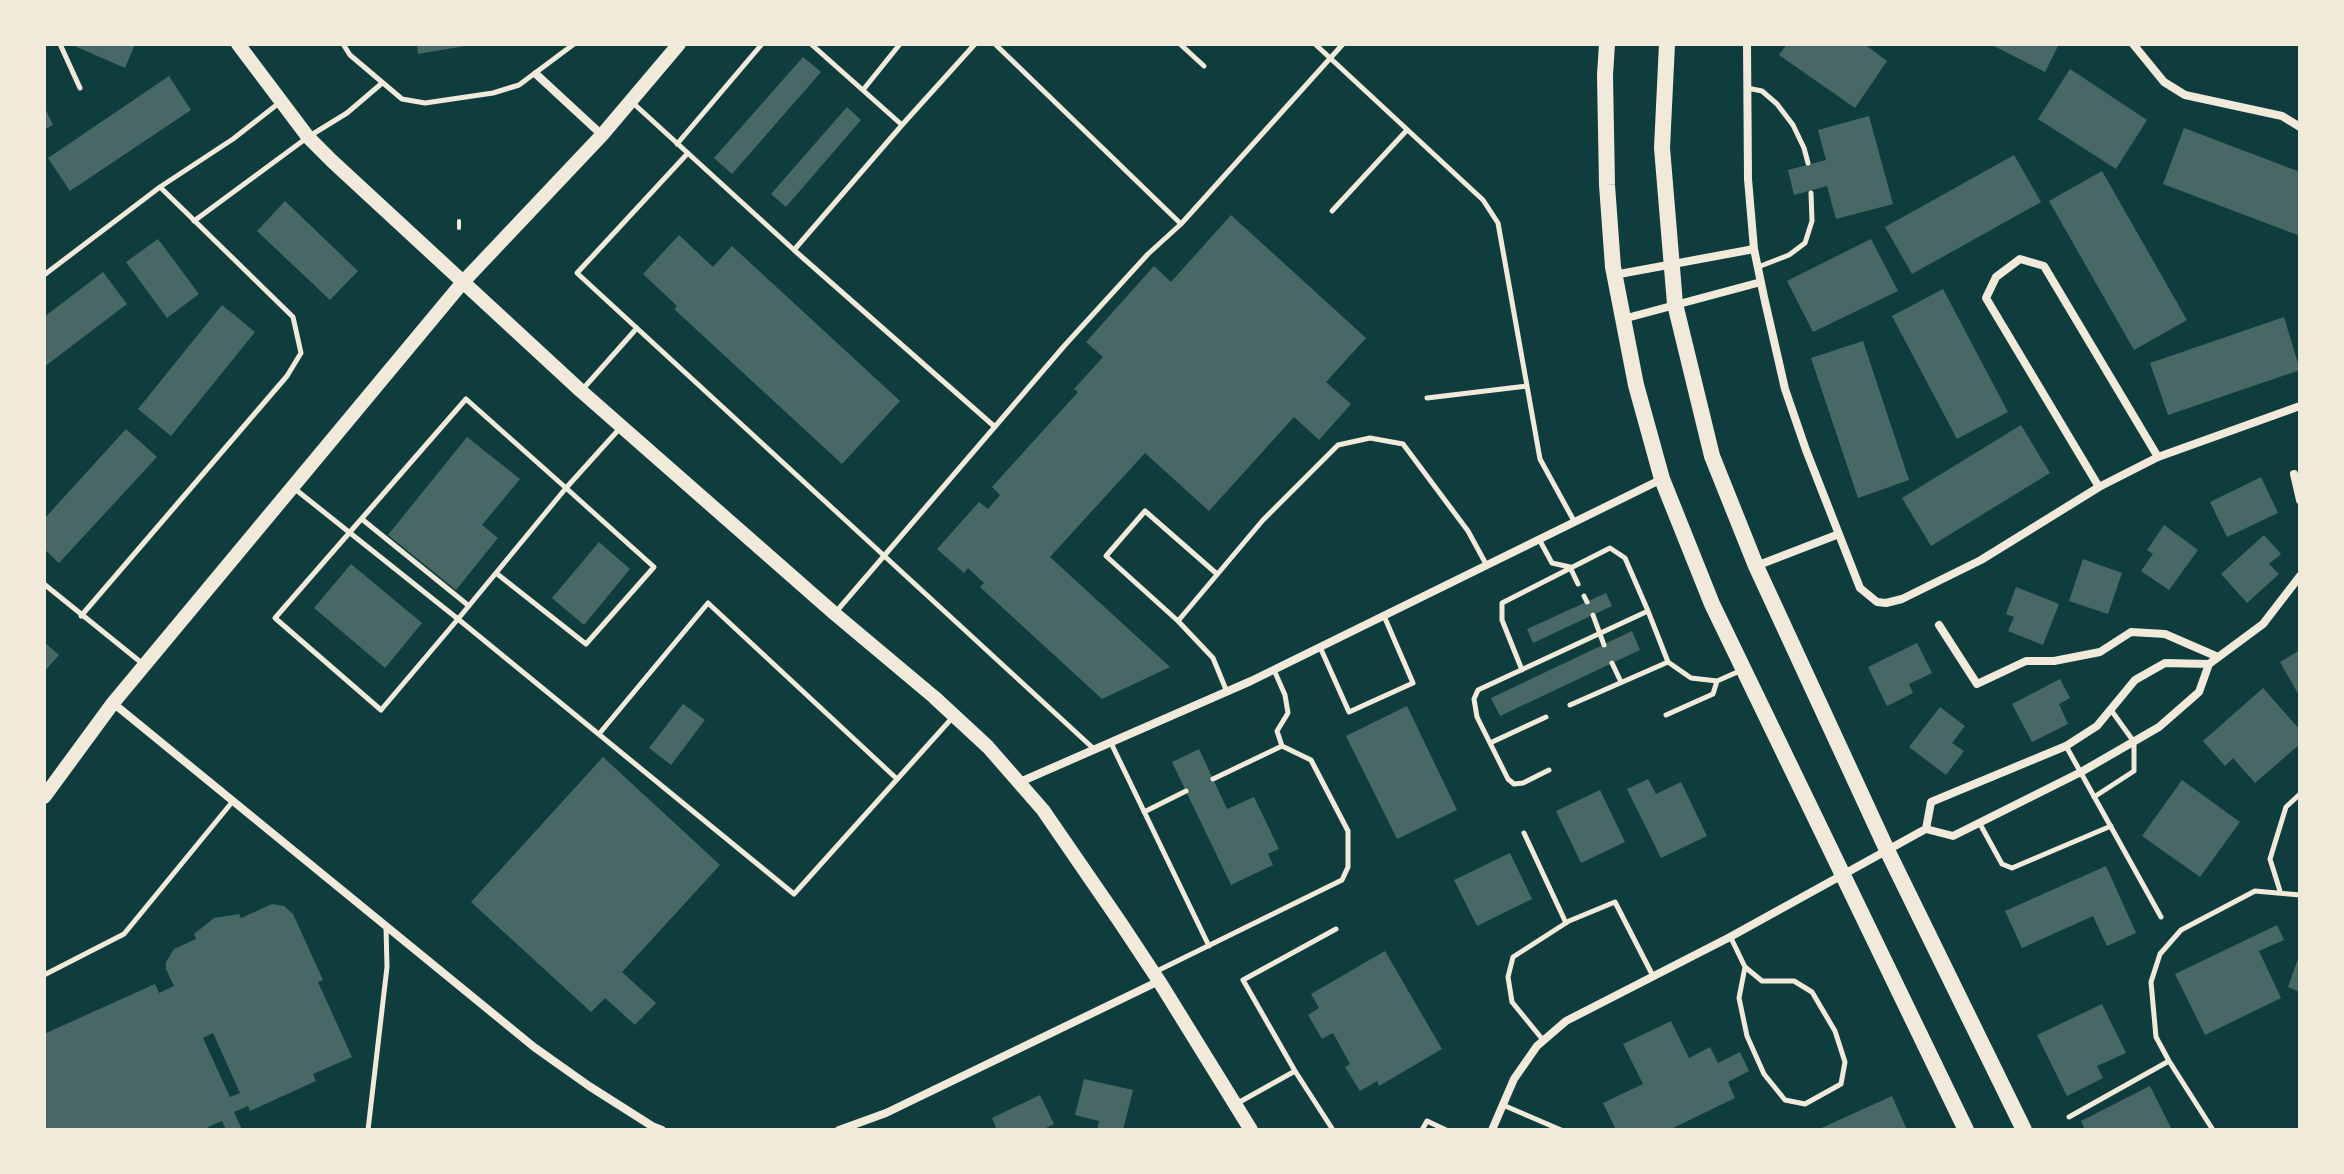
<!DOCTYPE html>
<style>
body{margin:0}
#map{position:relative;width:2344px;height:1174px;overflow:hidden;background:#0f3d3e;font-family:"Roboto Condensed",sans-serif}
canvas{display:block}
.frame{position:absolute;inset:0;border:46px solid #f1e9da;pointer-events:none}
</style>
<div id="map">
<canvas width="2344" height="1174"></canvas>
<div class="frame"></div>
</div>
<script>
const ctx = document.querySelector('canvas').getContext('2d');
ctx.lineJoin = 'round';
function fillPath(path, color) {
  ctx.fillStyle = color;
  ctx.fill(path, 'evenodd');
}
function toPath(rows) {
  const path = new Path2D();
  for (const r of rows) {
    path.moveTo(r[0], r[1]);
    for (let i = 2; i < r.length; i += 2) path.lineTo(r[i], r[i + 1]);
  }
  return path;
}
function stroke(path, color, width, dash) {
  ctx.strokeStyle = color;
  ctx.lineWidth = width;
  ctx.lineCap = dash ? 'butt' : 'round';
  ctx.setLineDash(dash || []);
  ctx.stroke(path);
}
const building = toPath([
 [70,44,135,44,125,68],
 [417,44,464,44,465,46,418,54],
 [1787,44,1864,44,1887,61,1855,108,1779,55],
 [1990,44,2059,44,2045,72],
 [803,57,821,72,732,174,714,158],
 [2070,69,2147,120,2116,169,2038,119],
 [169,76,191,110,70,191,48,158],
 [44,106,53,125,44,130],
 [847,107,861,120,786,207,771,194],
 [1869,116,1893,204,1836,219,1827,186,1794,195,1788,170,1826,160,1818,130],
 [2184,128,2300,172,2300,236,2163,184],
 [2014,155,2041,202,1912,274,1885,227],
 [2102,171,2187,320,2134,350,2049,201],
 [285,201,358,271,330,300,257,231],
 [1231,215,1366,338,1326,382,1351,404,1319,440,1294,417,1209,511,1145,453,1050,557,1170,667,1102,699,980,587,984,583,968,568,964,573,937,549,979,502,988,509,1000,495,992,487,1078,392,1074,389,1103,357,1086,342,1154,266,1171,282],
 [679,235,713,267,732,246,900,401,842,464,674,309,677,306,643,274],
 [158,239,199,294,167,318,126,262],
 [1871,239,1898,291,1813,332,1787,281],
 [103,272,127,304,44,367,44,317],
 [1943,289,2008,412,1957,439,1892,316],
 [222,305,255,332,171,436,138,409],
 [2284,317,2300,370,2168,415,2150,363],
 [1863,341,1909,480,1858,498,1811,358],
 [2021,425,2050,473,1931,546,1902,498],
 [126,429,157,457,59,563,44,549,44,519],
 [467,437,520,479,482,525,498,538,456,590,388,535],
 [2261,477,2278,513,2227,537,2210,502],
 [2164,525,2198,550,2169,590,2141,571,2153,554,2147,550],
 [2264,535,2281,554,2269,564,2279,574,2247,603,2221,574],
 [599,542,630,569,584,625,552,598],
 [2083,559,2122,573,2108,614,2069,601],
 [351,564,422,623,385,668,314,608],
 [2016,587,2059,604,2043,645,2008,631,2014,617,2006,614],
 [1606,593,1612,606,1533,643,1527,629],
 [1632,631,1640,650,1500,716,1491,698],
 [44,642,59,655,44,672],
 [1917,643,1932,673,1909,684,1913,693,1887,706,1868,667],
 [2300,650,2300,697,2280,662],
 [2060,679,2070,698,2059,704,2068,724,2032,742,2012,704],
 [2263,688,2300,730,2300,744,2255,783,2233,758,2225,766,2203,741],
 [683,704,705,720,671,765,649,748],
 [1407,706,1457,810,1397,839,1346,736],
 [1940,707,1965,726,1952,743,1964,751,1946,775,1909,747],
 [1199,749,1227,809,1254,797,1279,849,1268,854,1273,865,1231,885,1172,762],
 [603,757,720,865,622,972,656,1003,635,1025,605,998,591,1012,471,902],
 [1648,779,1656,794,1681,782,1707,836,1661,858,1627,789],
 [2182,780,2240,822,2200,877,2142,836],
 [1600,790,1625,842,1581,863,1556,811],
 [1510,853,1532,899,1477,926,1454,880],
 [2106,866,2136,933,2107,946,2093,916,2022,948,2005,911],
 [272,904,284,906,293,914,323,980,318,982,352,1057,313,1074,316,1081,250,1111,248,1106,234,1112,242,1130,226,1130,222,1121,208,1127,209,1130,44,1130,44,1034,155,984,159,993,174,986,166,969,166,962,174,949,196,939,194,934,214,918,239,914,241,918],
 [213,1033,240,1093,230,1097,203,1038],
 [2277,925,2284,940,2259,951,2281,998,2205,1035,2175,974],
 [1385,951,1442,1049,1379,1086,1377,1081,1360,1091,1345,1067,1350,1064,1333,1033,1322,1039,1308,1015,1319,1008,1311,994],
 [2300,953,2300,992,2288,987],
 [2102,1004,2126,1053,2097,1066,2103,1078,2067,1096,2037,1035],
 [1671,1021,1689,1058,1710,1047,1718,1063,1740,1052,1749,1071,1728,1082,1735,1098,1669,1130,1616,1130,1603,1103,1643,1084,1623,1044],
 [1084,1079,1133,1090,1123,1130,1097,1130,1099,1121,1075,1115],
 [2150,1086,2172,1130,2085,1130,2081,1121],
 [1040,1095,1054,1124,1042,1130,997,1130,992,1118],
 [1892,1096,1907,1130,1817,1130]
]);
const path = toPath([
 [459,228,459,221]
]);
const service = toPath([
 [60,44,80,88],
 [343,44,350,55,402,99,425,103,493,93,519,85,574,44],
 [811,44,902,125,975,44],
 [1180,44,1204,66],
 [1315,44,1483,200,1498,223,1540,459,1574,521],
 [1747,88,1762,91,1777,104,1793,125,1804,148,1808,163],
 [863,90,900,44],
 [633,103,794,250,902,125],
 [677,144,762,44],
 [688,153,577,273,1094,749],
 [1332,211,1407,130],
 [194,221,308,137,347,113,381,84],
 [1181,224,1343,44],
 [794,250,995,427],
 [1758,267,1789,255,1805,243,1812,221,1811,193],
 [44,275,160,187,233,139,279,103],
 [582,390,637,328],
 [1427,398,1527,386],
 [621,427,566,488,466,399,275,618,381,710,458,619,794,894,953,717],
 [295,489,458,619,566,488,654,567,586,644,496,573],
 [363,520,469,606],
 [1540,541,1552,563,1570,567,1578,584],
 [44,584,143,664],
 [1584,596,1587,602],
 [835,613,1065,345,1148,254,1181,224,995,44],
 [1593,615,1604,645],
 [81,616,287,376,301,353,293,317,160,187],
 [1178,621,1106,556,1145,511,1217,574],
 [1320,647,1349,712,1413,683,1384,616],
 [1612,663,1621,682],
 [1522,670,1502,620,1502,603,1610,548,1625,558,1648,611],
 [1227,692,1213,658,1178,621,1263,520,1338,445,1370,438,1403,444,1468,531,1486,564],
 [1570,705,1668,662],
 [1666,715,1713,694,1717,681],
 [599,734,708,603,897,779],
 [1111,743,1209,946],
 [1490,743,1546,717],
 [2066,746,2161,917],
 [1549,770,1523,783,1514,784,1508,779,1477,717,1474,699,1478,690,1648,611,1668,662,1691,678,1717,681,1742,670],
 [1213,779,1282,746],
 [2094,797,2134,771,2134,742,2111,710],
 [1144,812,1186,791],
 [1980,824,2002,864,2012,868,2111,826],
 [1524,833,1566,923],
 [2280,891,2270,859,2286,807,2300,794],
 [1731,938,1745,967,1762,981,1794,981,1812,992,1835,1031,1845,1062,1841,1084,1805,1104,1785,1100,1764,1074,1747,1036,1739,998,1745,967],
 [1155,972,1342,880,1348,867,1348,831,1311,760,1282,746,1277,731,1288,713,1285,695,1274,670],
 [44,975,124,934,233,801],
 [1543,1040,1512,1002,1508,977,1513,957,1569,921,1615,902,1653,976],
 [1295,1071,1243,980,1336,929],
 [1236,1104,1295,1071,1333,1130],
 [1503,1105,1561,1130],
 [2069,1117,2169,1061],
 [368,1130,387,967,386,927],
 [1422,1130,1427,1121,1446,1130],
 [2213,1130,2169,1061,2156,1037,2151,982,2160,954,2181,930,2255,891,2300,895]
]);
const minor = toPath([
 [1747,44,1748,179,1754,249,1764,297,1785,389,1806,450,1860,588,1877,602,1886,603,1902,599,1981,560,2099,487,2158,457,2300,406],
 [2133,44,2164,82,2185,95,2282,116,2300,127],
 [536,74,602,135],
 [1614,275,1754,249],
 [1623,319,1761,282],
 [2294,474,2300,500],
 [2099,487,1986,298,1996,277,2020,259,2044,266,2158,457],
 [1756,566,1839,534],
 [1939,625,1977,684,2026,661,2054,661,2100,652,2131,632,2165,634,2218,657],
 [113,703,534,1047,589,1086,652,1126,662,1130],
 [1020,782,1251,681,1662,479],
 [1926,829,1931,802,2066,746,2097,726,2135,680,2165,663,2209,664],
 [839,1130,886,1113,1159,981],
 [1492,1130,1514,1079,1537,1046,1566,1021,1730,937,1922,831,1926,829,1953,836,2081,772,2159,727,2199,692,2209,664,2263,624,2300,576]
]);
const tertiary = toPath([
 [238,44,308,137,332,161,581,391,835,614,934,697,988,747,1043,810,1120,922,1159,981,1251,1130],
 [44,797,113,703,463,282,602,135,679,44]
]);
const secondary = toPath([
 [1607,44,1605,75,1607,185,1613,267,1636,385,1662,479,1712,604,1966,1130],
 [1667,44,1662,148,1675,304,1712,456,1756,566,1887,850,2024,1130]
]);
fillPath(building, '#486865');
stroke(path, '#f1e9da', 4);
stroke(service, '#f1e9da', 5);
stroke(minor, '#f1e9da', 8);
stroke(tertiary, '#f1e9da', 14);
stroke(secondary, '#f1e9da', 16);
</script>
